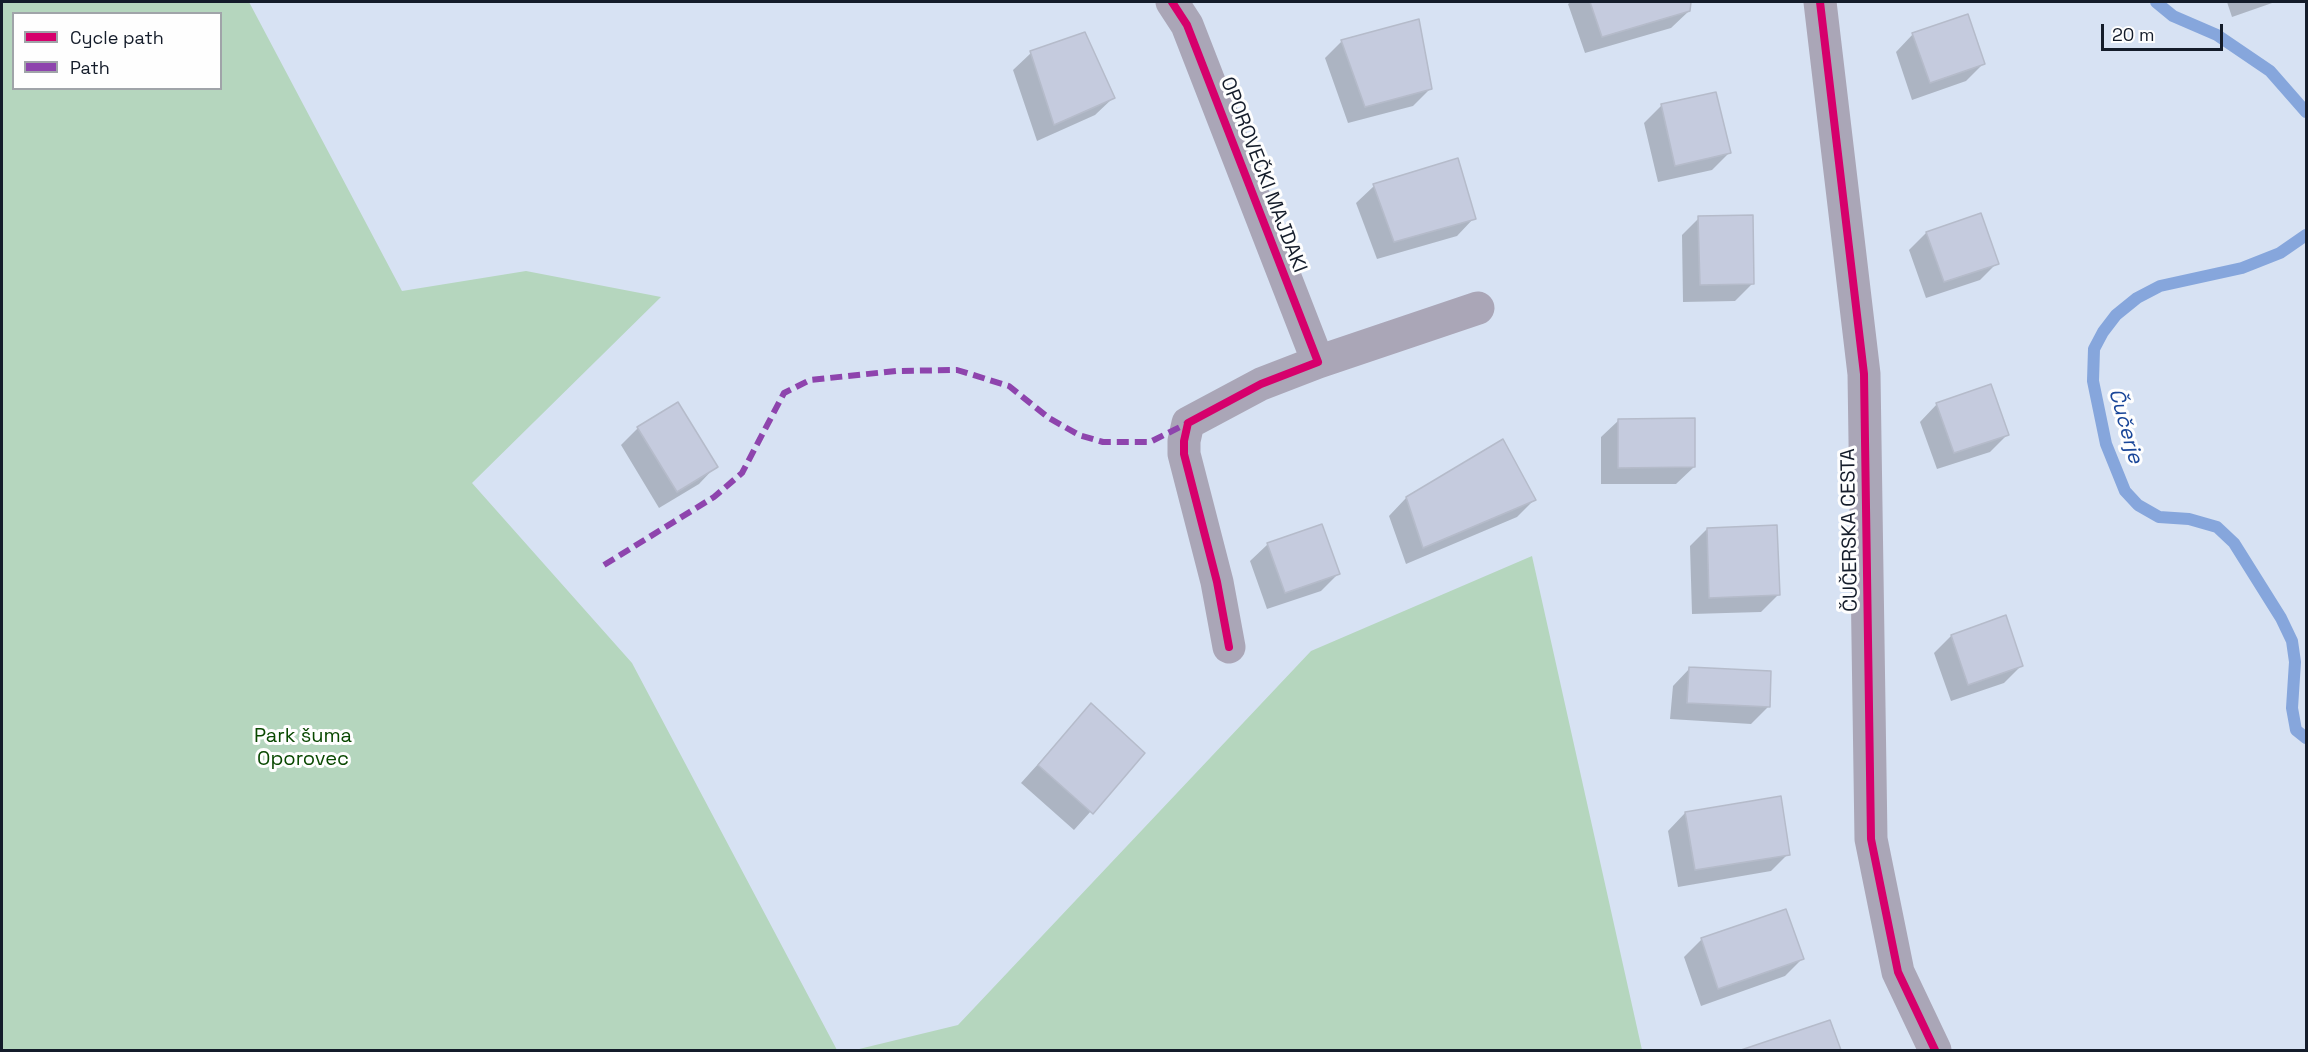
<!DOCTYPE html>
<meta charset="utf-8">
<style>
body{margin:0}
#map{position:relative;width:2308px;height:1052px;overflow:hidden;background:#d7e2f3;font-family:"Space Grotesk",sans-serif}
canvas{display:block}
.frame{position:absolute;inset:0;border:3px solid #141c2a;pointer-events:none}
.legend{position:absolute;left:12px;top:12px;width:210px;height:78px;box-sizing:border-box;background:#fefefe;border:2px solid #a0a4a9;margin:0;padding:8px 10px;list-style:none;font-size:18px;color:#141c2a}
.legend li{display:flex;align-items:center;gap:12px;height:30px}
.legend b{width:30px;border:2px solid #a0a4a9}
.scale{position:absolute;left:2101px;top:24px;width:122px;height:27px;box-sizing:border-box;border:3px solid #141c2a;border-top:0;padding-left:8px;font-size:18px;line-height:21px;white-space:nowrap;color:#141c2a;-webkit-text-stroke:4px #fefefe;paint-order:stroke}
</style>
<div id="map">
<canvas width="2308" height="1052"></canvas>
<div class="frame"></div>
<ul class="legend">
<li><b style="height:8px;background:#d6006c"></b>Cycle path</li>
<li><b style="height:8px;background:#8e44ad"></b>Path</li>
</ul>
<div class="scale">20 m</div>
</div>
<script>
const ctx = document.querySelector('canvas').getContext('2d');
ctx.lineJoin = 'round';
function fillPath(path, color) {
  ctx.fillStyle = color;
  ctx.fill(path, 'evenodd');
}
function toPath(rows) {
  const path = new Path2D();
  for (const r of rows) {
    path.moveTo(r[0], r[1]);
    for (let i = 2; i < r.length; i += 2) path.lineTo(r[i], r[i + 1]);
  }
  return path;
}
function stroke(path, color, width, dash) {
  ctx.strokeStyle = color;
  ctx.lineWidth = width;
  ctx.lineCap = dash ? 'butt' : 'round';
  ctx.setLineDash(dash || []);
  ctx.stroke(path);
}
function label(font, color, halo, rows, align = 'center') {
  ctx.font = font + ' "Space Grotesk",sans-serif';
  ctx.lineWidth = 6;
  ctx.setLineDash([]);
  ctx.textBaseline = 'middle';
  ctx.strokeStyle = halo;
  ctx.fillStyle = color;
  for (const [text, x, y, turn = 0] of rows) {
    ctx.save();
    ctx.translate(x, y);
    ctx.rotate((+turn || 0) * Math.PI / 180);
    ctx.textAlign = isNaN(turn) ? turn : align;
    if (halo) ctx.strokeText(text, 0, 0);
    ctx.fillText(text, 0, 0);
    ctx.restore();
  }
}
const green = toPath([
 [2,2,249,2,402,291,526,271,661,297,472,483,632,663,837,1050,2,1050],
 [14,14,220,14,220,88,14,88],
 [1532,556,1642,1050,855,1050,958,1025,1311,651]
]);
const shadow = toPath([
 [1571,2,1689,2,1689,11,1671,28,1585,53,1568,4],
 [2227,2,2275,2,2232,17],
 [1913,34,1983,64,1966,81,1912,100,1896,52],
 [1342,41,1431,88,1413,106,1348,123,1325,58],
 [1031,53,1113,98,1095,115,1037,141,1013,70],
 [1715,94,1729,153,1712,170,1658,182,1644,123,1661,106],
 [1457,160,1474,218,1457,236,1377,259,1356,203,1374,186],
 [1699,218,1753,283,1735,301,1683,302,1682,235],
 [1926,233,1997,263,1980,280,1926,298,1909,250],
 [1937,404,2008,434,1990,452,1937,469,1920,422],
 [1619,420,1694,467,1676,484,1601,484,1601,437],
 [638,428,716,466,699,484,659,508,621,445],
 [1406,498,1534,500,1517,517,1406,564,1389,516],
 [1707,529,1778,595,1761,612,1692,614,1690,546],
 [1268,544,1338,574,1321,591,1267,609,1250,561],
 [1951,636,2022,665,2004,683,1951,701,1934,653],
 [1690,668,1768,707,1751,724,1670,719,1673,686],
 [1091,705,1143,753,1074,830,1021,783],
 [1685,813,1788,854,1771,871,1678,887,1668,831],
 [1785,911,1802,959,1785,976,1701,1006,1684,957,1701,940],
 [1829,1022,1839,1050,1746,1050]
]);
const stream = toPath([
 [2156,2,2173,16,2217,35,2270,71,2306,112],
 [2306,235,2280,253,2242,268,2160,286,2137,298,2116,315,2103,332,2094,349,2093,381,2106,444,2125,491,2138,505,2159,517,2189,519,2217,527,2234,543,2281,618,2292,641,2295,662,2292,708,2296,730,2306,738]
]);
const building = toPath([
 [1590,2,1691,2,1690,11,1602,37,1590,2],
 [1968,14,1985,64,1930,83,1912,33,1968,14],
 [1419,19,1432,89,1365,107,1341,40,1419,19],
 [1085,32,1115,98,1054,125,1030,51,1085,32],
 [1716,92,1731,153,1675,166,1661,104,1716,92],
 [1458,158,1476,219,1394,242,1373,184,1458,158],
 [1981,213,1999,264,1944,282,1926,232,1981,213],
 [1753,215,1754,284,1700,285,1698,216,1753,215],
 [1991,384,2009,435,1954,453,1936,403,1991,384],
 [678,402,718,467,677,492,637,427,678,402],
 [1695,418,1695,467,1618,468,1618,419,1695,418],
 [1503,439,1536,500,1423,548,1406,497,1503,439],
 [1322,524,1340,574,1285,593,1267,543,1322,524],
 [1777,525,1780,595,1709,598,1707,528,1777,525],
 [2006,615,2023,666,1968,685,1951,635,2006,615],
 [1689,667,1771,671,1770,707,1687,703,1689,667],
 [1091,703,1145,753,1093,814,1038,765,1091,703],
 [1781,796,1790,855,1695,870,1685,812,1781,796],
 [1786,909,1804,959,1718,989,1701,938,1786,909],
 [1830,1020,1841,1050,1741,1050,1830,1020]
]);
const minor = toPath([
 [1172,2,1187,25,1318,362],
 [1820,2,1864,374,1871,839,1898,972,1935,1050],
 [1229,647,1217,582,1184,454,1184,441,1188,423,1261,384,1318,362,1478,308]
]);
const quiet = toPath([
 [604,565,714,497,742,473,784,393,810,380,896,371,957,370,1009,386,1049,418,1079,435,1103,442,1150,442,1188,423]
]);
const cycleway = toPath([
 [1172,2,1187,25,1318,362,1261,384,1188,423,1184,441,1184,454,1217,582,1229,647],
 [1820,2,1864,374,1871,839,1898,972,1935,1050]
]);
const streetNames = [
 ["OPOROVEČKI MAJDAKI",1263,175,69],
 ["ČUČERSKA CESTA",1850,530,-91]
];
const parkNames = [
 ["Park šuma",303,737],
 ["Oporovec",303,760]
];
const waterNames = [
 ["Čučerje",2125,426,74]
];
fillPath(green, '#b5d6be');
fillPath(shadow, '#0003');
stroke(stream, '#86a6dc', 12);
fillPath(building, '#c5cbde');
stroke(building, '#b5bbca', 1.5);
stroke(minor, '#aaa6b7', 33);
stroke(quiet, '#8e44ad', 6, [12, 6]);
stroke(cycleway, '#d6006c', 8);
label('20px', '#141c2a', '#fefefe', streetNames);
label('20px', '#094800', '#fefefe', parkNames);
label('italic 21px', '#184598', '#fefefe', waterNames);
</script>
